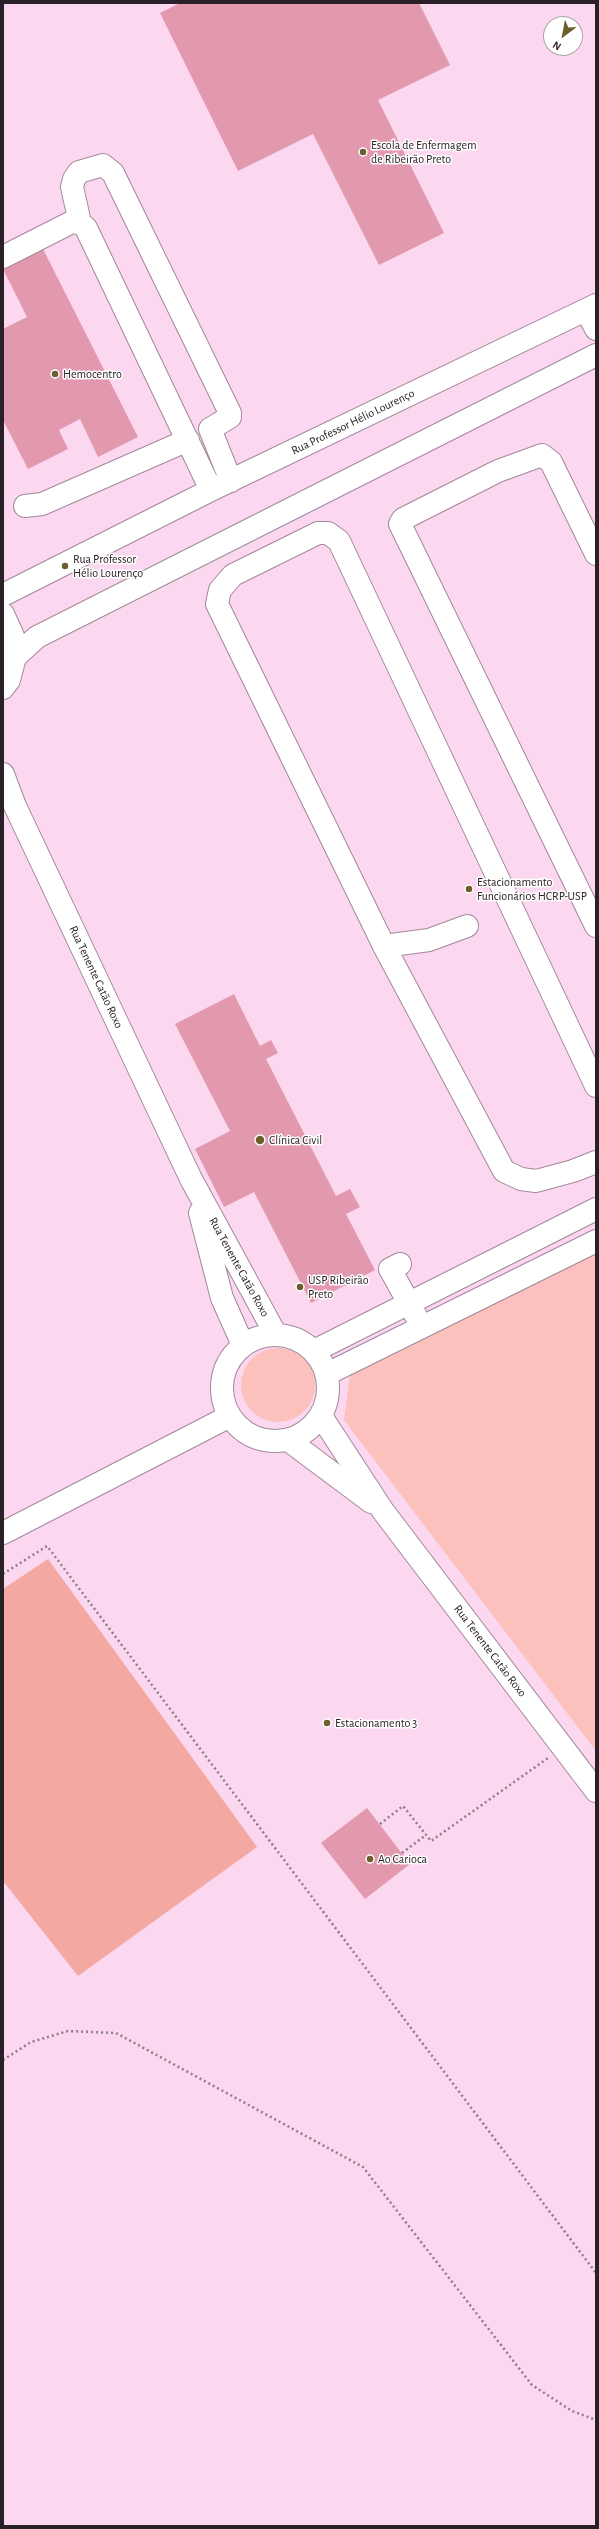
<!DOCTYPE html>
<meta charset="utf-8">
<style>
body{margin:0}
#map{position:relative;width:599px;height:2529px;overflow:hidden;background:#fceaf6;font-family:"Alegreya Sans",sans-serif}
canvas{display:block}
.frame{position:absolute;inset:0;border:4px solid #2a2027;pointer-events:none}
.north{position:absolute;left:543px;top:16px;width:40px;height:40px;box-sizing:border-box;background:#fff;border:1px solid #aaa6a9;border-radius:50%;rotate:212deg;font-size:11px;font-weight:700;line-height:16px;text-align:center;color:#2a2027}
.north::after{content:'';display:block;margin:auto;width:14px;height:18px;background:#6c5e2b;clip-path:polygon(50% 0,100% 100%,50% 72%,0 100%)}
</style>
<div id="map">
<canvas width="599" height="2529"></canvas>
<div class="frame"></div>
<div class="north">N</div>
</div>
<script>
const ctx = document.querySelector('canvas').getContext('2d');
ctx.lineJoin = 'round';
function fillPath(path, color) {
  ctx.fillStyle = color;
  ctx.fill(path, 'evenodd');
}
function toPath(rows) {
  const path = new Path2D();
  for (const r of rows) {
    if (r.length === 3) {
      path.moveTo(r[0] + r[2], r[1]);
      path.arc(r[0], r[1], r[2], 0, 2 * Math.PI);
      continue;
    }
    path.moveTo(r[0], r[1]);
    for (let i = 2; i < r.length; i += 2) path.lineTo(r[i], r[i + 1]);
  }
  return path;
}
function stroke(path, color, width, dash) {
  ctx.strokeStyle = color;
  ctx.lineWidth = width;
  ctx.lineCap = dash ? 'butt' : 'round';
  ctx.setLineDash(dash || []);
  ctx.stroke(path);
}
function label(font, color, halo, rows, align = 'center') {
  ctx.font = font + ' "Alegreya Sans",sans-serif';
  ctx.lineWidth = 3;
  ctx.setLineDash([]);
  ctx.textBaseline = 'middle';
  ctx.strokeStyle = halo;
  ctx.fillStyle = color;
  for (const [text, x, y, turn = 0] of rows) {
    ctx.save();
    ctx.translate(x, y);
    ctx.rotate((+turn || 0) * Math.PI / 180);
    ctx.textAlign = isNaN(turn) ? turn : align;
    if (halo) ctx.strokeText(text, 0, 0);
    ctx.fillText(text, 0, 0);
    ctx.restore();
  }
}
const built = toPath([
 [3,3,596,3,596,2526,3,2526],
 [551,24,575,24,575,48,551,48]
]);
const green = toPath([
 [596,1252,596,1751,344,1420,350,1375],
 [278,1385,37]
]);
const forest = toPath([
 [48,1559,257,1847,78,1976,3,1881,3,1589]
]);
const building = toPath([
 [180,3,419,3,450,65,378,100,444,233,379,265,313,134,238,171,160,13],
 [43,249,138,437,98,457,80,419,59,430,68,449,28,469,3,420,3,329,27,317,3,269],
 [234,994,260,1046,271,1040,278,1053,266,1059,336,1196,350,1189,360,1207,346,1214,375,1270,311,1303,254,1192,224,1207,195,1149,230,1131,175,1024],
 [367,1808,410,1864,365,1899,321,1843]
]);
const path = toPath([
 [3,1574,47,1546,596,2273],
 [380,1824,403,1806,431,1841,548,1758],
 [402,1853,426,1835],
 [3,2060,31,2042,68,2031,116,2033,363,2167,532,2385,572,2411,596,2420]
]);
const minor = toPath([
 [80,223,72,187,74,179,79,172,103,165,113,173,230,413,230,417,210,429,231,481],
 [3,257,72,222,80,223,86,228,211,490],
 [586,310,596,329],
 [25,506,42,504,188,440],
 [596,554,551,462,542,455,498,471,403,519,400,524,596,926],
 [3,595,211,490,596,305],
 [3,614,13,636,15,657,9,680,3,688],
 [15,657,37,637,596,355],
 [3,774,15,806,191,1179,276,1335],
 [384,946,429,940,467,926],
 [596,1086,339,541,328,533,318,533,233,575,220,590,217,604,384,946,504,1171,521,1179,536,1181,573,1171,596,1162],
 [200,1213,222,1298,243,1345],
 [400,1264,390,1269,416,1316],
 [275,1388,53],
 [314,1351,596,1209],
 [327,1374,596,1241],
 [321,1416,383,1511,596,1791],
 [288,1440,371,1502],
 [3,1533,230,1416]
]);
const markers = [
 [363,152,4,"#6c5e2b"],
 [55,374,4,"#6c5e2b"],
 [65,566,4,"#6c5e2b"],
 [469,889,4,"#6c5e2b"],
 [260,1140,5,"#6c5e2b"],
 [300,1287,4,"#6c5e2b"],
 [327,1723,4,"#6c5e2b"],
 [370,1859,4,"#6c5e2b"]
];
const poiNames = [
 ["Escola de Enfermagem",371,145],
 ["de Ribeirão Preto",371,159],
 ["Hemocentro",63,374],
 ["Rua Professor",73,559],
 ["Hélio Lourenço",73,573],
 ["Estacionamento",477,882],
 ["Funcionários HCRP-USP",477,896],
 ["Clínica Civil",269,1140],
 ["USP Ribeirão",308,1280],
 ["Preto",308,1294],
 ["Estacionamento 3",335,1723],
 ["Ao Carioca",378,1859]
];
const streetNames = [
 ["Rua Professor Hélio Lourenço",353,422,-26],
 ["Rua Tenente Catão Roxo",96,977,65],
 ["Rua Tenente Catão Roxo",239,1267,61],
 ["Rua Tenente Catão Roxo",490,1651,53]
];
fillPath(built, '#fbd7f0');
fillPath(green, '#fcc1bc');
fillPath(forest, '#f4a8a2');
fillPath(building, '#e299ae');
stroke(minor, '#a2889a', 24);
stroke(path, '#8c7e87', 2.5, [2, 3]);
stroke(minor, '#fff', 22);
for (const [x, y, r, color] of markers) {
  const dot = new Path2D();
  dot.arc(x, y, r, 0, 2 * Math.PI);
  ctx.fillStyle = color;
  ctx.fill(dot);
  stroke(dot, '#fff', 1.5);
}
label('12px', '#2a2027', '#fff', poiNames, 'left');
label('12px', '#2a2027', '#fff', streetNames);
</script>
